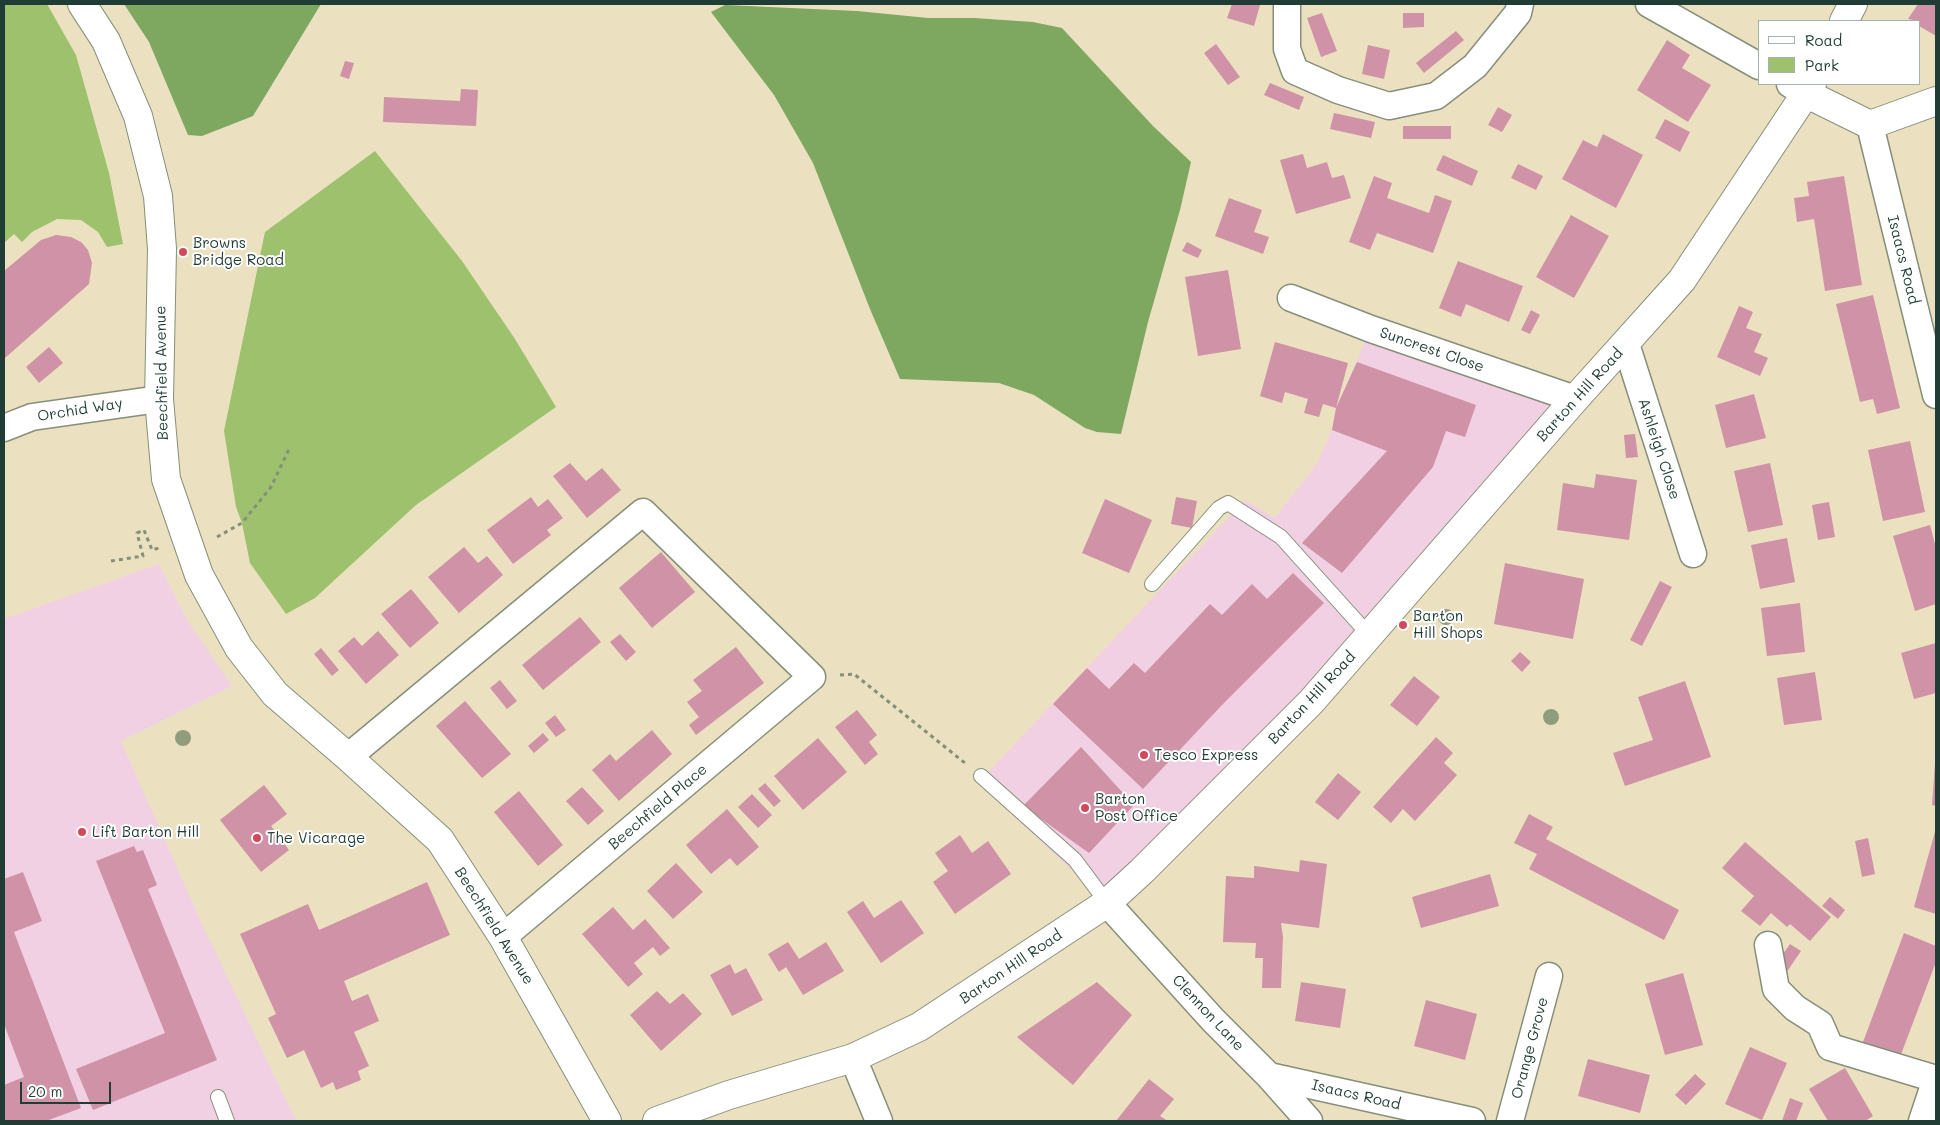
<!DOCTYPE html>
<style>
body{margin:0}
#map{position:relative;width:1940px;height:1125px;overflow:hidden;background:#ebe1c0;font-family:Mali,sans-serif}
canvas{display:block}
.frame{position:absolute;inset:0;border:5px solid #1f3d34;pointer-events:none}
.legend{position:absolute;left:1758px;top:20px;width:162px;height:65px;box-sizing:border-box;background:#fff;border:1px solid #a5b1ae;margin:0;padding:6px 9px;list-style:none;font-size:15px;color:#1f3d34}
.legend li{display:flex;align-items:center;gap:10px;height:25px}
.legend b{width:25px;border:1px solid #a5b1ae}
.scale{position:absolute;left:20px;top:1082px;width:91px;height:22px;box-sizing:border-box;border:2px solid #1f3d34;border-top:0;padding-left:6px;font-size:15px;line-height:18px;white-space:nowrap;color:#1f3d34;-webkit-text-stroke:4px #fff;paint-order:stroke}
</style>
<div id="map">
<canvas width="1940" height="1125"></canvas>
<div class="frame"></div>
<ul class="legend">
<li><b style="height:6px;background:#fff"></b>Road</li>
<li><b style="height:14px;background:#9dc16c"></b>Park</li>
</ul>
<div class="scale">20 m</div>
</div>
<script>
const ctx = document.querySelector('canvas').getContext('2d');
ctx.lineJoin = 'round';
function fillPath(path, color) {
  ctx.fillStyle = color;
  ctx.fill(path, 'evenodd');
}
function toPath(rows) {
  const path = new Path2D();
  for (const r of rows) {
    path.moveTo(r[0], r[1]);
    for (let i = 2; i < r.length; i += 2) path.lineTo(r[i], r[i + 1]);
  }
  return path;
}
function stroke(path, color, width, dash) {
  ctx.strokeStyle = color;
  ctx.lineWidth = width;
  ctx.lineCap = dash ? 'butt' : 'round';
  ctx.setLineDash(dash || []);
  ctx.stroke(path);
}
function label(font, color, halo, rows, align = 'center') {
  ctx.font = font + ' Mali,sans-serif';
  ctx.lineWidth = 4;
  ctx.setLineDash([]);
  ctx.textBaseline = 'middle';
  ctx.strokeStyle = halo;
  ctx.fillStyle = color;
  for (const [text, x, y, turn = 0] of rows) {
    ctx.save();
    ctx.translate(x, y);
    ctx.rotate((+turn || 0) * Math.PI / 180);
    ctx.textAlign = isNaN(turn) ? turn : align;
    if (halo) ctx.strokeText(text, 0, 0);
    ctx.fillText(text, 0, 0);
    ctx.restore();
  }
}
const built = toPath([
 [1371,329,1575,399,1107,903,978,783,1245,500,1275,518,1318,462,1332,430,1336,408],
 [159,564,187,620,232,686,121,741,201,922,296,1121,4,1121,4,619]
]);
const green = toPath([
 [4,4,47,4,76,55,109,173,123,244,107,247,98,232,81,220,57,219,32,232,22,242,14,234,4,243],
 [375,151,462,261,515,339,556,407,416,505,315,598,286,614,250,563,242,523,236,507,224,431,265,232]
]);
const forest = toPath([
 [124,4,321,4,253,116,202,136,188,135,149,42],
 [725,5,857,11,928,18,974,18,1033,22,1062,28,1153,126,1191,162,1180,210,1148,322,1121,434,1097,432,1085,428,1034,395,999,383,900,379,870,309,813,163,774,95,711,12]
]);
const building = toPath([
 [1232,4,1260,5,1254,26,1227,18],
 [1918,4,1936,4,1936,36,1919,26,1919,21,1908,19],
 [1322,13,1337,51,1321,57,1307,18],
 [1403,13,1424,13,1424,27,1403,28],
 [1456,31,1464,40,1424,73,1416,63],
 [1667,40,1690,55,1682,68,1711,85,1688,122,1637,90],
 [1216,44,1240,77,1228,85,1204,53],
 [1368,45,1390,50,1384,79,1362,74],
 [345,61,354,63,349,79,340,76],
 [1270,83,1304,97,1299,110,1264,95],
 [461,89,478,90,476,126,383,122,384,97,460,101],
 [1498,107,1512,115,1502,132,1488,125],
 [1334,113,1375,122,1371,138,1330,129],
 [1665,119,1690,132,1680,152,1655,138],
 [1403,126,1451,126,1451,139,1403,139],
 [1603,134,1643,155,1616,208,1562,179,1583,140,1597,147],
 [1303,154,1307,168,1327,162,1332,178,1344,175,1351,198,1296,214,1280,160],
 [1443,155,1478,171,1472,186,1436,170],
 [1518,164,1543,176,1536,190,1511,178],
 [1374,176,1392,183,1387,198,1429,213,1435,195,1452,201,1433,253,1377,233,1370,250,1349,242],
 [1844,176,1862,285,1825,291,1814,219,1797,222,1794,198,1809,196,1807,182],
 [1229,198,1262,210,1254,232,1269,237,1263,254,1215,236],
 [1571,215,1609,236,1574,298,1536,277],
 [56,235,71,237,81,242,88,250,92,263,89,284,5,358,4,356,4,271,41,240],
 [1187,242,1202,250,1198,258,1182,251],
 [1458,261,1523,286,1509,322,1466,304,1461,317,1439,308],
 [1228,270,1241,349,1198,356,1185,277],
 [1873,295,1900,408,1877,414,1873,399,1860,402,1836,304],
 [1739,306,1753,312,1746,328,1762,334,1754,352,1768,358,1760,376,1717,357],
 [1531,310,1540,315,1530,334,1521,330],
 [1275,342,1348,363,1336,408,1357,362,1476,405,1465,437,1446,431,1433,467,1342,573,1302,543,1387,451,1332,430,1336,408,1323,404,1319,417,1304,413,1308,399,1285,392,1282,403,1260,396],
 [49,347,63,363,39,383,26,367],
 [1754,394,1766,438,1726,448,1715,405],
 [1635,434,1638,457,1626,458,1624,435],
 [1910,441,1925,512,1883,521,1868,450],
 [570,463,586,481,602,468,621,490,587,518,553,476],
 [1770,463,1783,525,1748,532,1734,471],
 [1596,474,1637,480,1629,540,1557,530,1563,483,1594,488],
 [531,497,538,507,548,499,563,518,547,530,551,535,513,564,487,530],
 [1176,497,1197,501,1192,528,1171,524],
 [1105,499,1152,520,1129,573,1082,553],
 [1829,502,1835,537,1818,540,1812,505],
 [1930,525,1936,548,1936,604,1915,611,1893,536],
 [1787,538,1795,582,1760,589,1751,545],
 [464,547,478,563,487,556,503,575,459,613,428,577],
 [661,552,695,592,652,628,619,588],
 [1505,563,1584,579,1573,639,1494,624],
 [1293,573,1324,603,1221,706,1143,789,1053,704,1087,668,1109,689,1134,663,1145,673,1210,604,1222,615,1252,584,1267,599],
 [1660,581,1672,587,1642,646,1630,640],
 [411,589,439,623,410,648,381,614],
 [1800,603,1805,652,1767,656,1761,608],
 [580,617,601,642,543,690,522,665],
 [378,631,399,655,366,684,338,651,354,637,362,646],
 [620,634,636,652,626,661,610,642],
 [1936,643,1936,693,1914,699,1901,653],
 [736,647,764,683,696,735,689,725,699,717,687,702,702,691,693,680],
 [321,648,339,670,332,676,314,654],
 [1520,652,1531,662,1522,672,1511,661],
 [1815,672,1822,720,1784,725,1777,678],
 [1414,676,1440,697,1417,726,1390,705],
 [500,680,517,701,507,709,490,688],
 [1685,681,1711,757,1625,786,1613,753,1653,740,1638,697],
 [465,701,511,754,482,778,436,726],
 [857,710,877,735,869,742,878,754,865,765,835,727],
 [555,715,566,730,556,737,545,723],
 [652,730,672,754,619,801,592,770,610,754,616,761],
 [543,733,549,740,534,753,528,746],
 [1436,737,1453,753,1444,763,1457,775,1415,821,1403,809,1391,823,1373,807],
 [818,738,847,772,803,810,774,776],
 [1081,747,1134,805,1089,853,1023,806],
 [1935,763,1936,763,1936,806,1932,805],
 [1338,773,1361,792,1338,820,1315,802],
 [765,783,781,801,774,807,758,789],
 [264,785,287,814,271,826,289,850,261,872,220,820],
 [582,787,604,811,588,825,566,801],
 [519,791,563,845,538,866,494,812],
 [752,794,772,815,758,828,738,807],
 [727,809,759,847,737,866,730,858,711,874,686,845],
 [1529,814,1553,827,1546,839,1679,910,1664,940,1529,869,1537,854,1514,843],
 [1936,828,1936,914,1914,907],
 [960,835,972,853,988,841,1011,874,955,914,933,882,948,871,935,853],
 [1868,838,1875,874,1862,877,1855,841],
 [1745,842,1831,917,1810,941,1790,924,1787,927,1771,913,1760,926,1741,911,1754,896,1722,868],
 [134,846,137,852,143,850,157,885,148,889,217,1060,93,1110,76,1069,165,1033,96,861],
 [1300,860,1327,864,1319,928,1281,923,1283,937,1281,988,1262,988,1263,958,1255,958,1256,943,1223,942,1226,876,1254,878,1254,866,1299,872],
 [676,863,703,892,673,919,647,891],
 [23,872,42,921,14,932,81,1108,46,1121,4,1121,4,1085,24,1077,4,1024,4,879],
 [1490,874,1499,906,1421,928,1412,897],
 [427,882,450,935,344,981,352,1001,368,994,379,1021,354,1032,369,1066,358,1071,361,1080,336,1090,333,1082,321,1088,304,1050,287,1058,268,1018,276,1014,240,934,308,904,319,930],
 [1830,897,1845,910,1838,919,1822,906],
 [901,900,924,933,881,963,847,912,863,901,874,918],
 [613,907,633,930,645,919,670,948,660,956,653,947,634,963,643,974,628,987,582,934],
 [1904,933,1936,946,1936,962,1900,1057,1863,1042],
 [788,942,799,959,826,942,844,971,803,995,786,967,779,972,768,954],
 [1790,944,1801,951,1786,973,1775,965],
 [730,964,735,974,746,968,763,1000,732,1016,710,975],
 [1683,973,1703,1045,1665,1055,1645,984],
 [1097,982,1132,1015,1073,1085,1017,1037],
 [1301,982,1346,989,1340,1028,1295,1021],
 [657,991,670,1004,683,993,702,1014,661,1051,630,1015],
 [1426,1000,1477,1014,1465,1060,1414,1046],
 [1750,1047,1787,1063,1762,1120,1725,1104],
 [1588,1059,1650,1075,1640,1113,1578,1096],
 [1845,1068,1873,1116,1865,1121,1828,1121,1809,1089],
 [1695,1074,1706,1084,1686,1105,1675,1095],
 [1149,1079,1174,1099,1160,1116,1168,1121,1116,1121],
 [1790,1098,1803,1103,1796,1121,1782,1121]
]);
const path = toPath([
 [217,537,242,523,271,487,290,447],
 [111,561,143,556,137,533,144,530,152,550,159,548],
 [840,675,854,674,965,763]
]);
const service = toPath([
 [1152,584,1219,508,1228,503,1281,537,1369,635],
 [981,776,1075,860,1107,903],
 [218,1097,227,1121]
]);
const minor = toPath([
 [1287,4,1287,49,1295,71,1338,90,1389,106,1436,96,1475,66,1518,13,1520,4],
 [1649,4,1759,66],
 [1790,84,1807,94],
 [1870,125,1936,395],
 [1291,298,1371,329,1575,399],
 [1626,344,1693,554],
 [4,428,32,417,159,399],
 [348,757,643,512,812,677,503,937],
 [1107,903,1213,1020,1269,1076,1309,1121],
 [1768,945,1776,989,1795,1008,1820,1024,1830,1047,1936,1079],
 [853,1058,879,1121],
 [1269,1076,1472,1121],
 [1510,1121,1549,976],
 [1922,1121,1936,1079]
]);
const tertiary = toPath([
 [82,4,106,41,138,116,158,196,162,249,159,399,166,479,199,575,239,648,275,694,348,757,440,840,503,937,607,1121],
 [1844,21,1853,4],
 [1807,94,1870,125,1936,101],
 [657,1121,729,1095,853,1058,919,1027,1107,903,1142,871,1311,702,1575,399,1682,280,1812,84]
]);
const trees = [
 [1446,617],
 [1551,717],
 [183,738]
];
const markers = [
 [183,252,5,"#d1495b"],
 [1403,625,5,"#d1495b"],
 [1144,755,5,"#d1495b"],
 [1085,808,5,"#d1495b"],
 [82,832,5,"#d1495b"],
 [257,838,5,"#d1495b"]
];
const poiNames = [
 ["Browns",193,243],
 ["Bridge Road",193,260],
 ["Barton",1413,616],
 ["Hill Shops",1413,633],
 ["Tesco Express",1154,755],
 ["Barton",1095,799],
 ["Post Office",1095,816],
 ["Lift Barton Hill",92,832],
 ["The Vicarage",267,838]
];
const streetNames = [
 ["Isaacs Road",1903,260,76],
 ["Suncrest Close",1432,350,19],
 ["Beechfield Avenue",162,373,-91],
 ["Barton Hill Road",1580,395,-48],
 ["Orchid Way",80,410,-9],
 ["Ashleigh Close",1659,449,72],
 ["Barton Hill Road",1312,698,-47],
 ["Beechfield Place",658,807,-40],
 ["Beechfield Avenue",494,926,58],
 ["Barton Hill Road",1011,967,-34],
 ["Clennon Lane",1208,1013,47],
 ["Orange Grove",1530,1048,-75],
 ["Isaacs Road",1356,1095,13]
];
fillPath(built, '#f1d0e4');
fillPath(green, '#9dc16c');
fillPath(forest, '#7ea760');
fillPath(building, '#cf92a6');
stroke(service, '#858f7a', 16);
stroke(minor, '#858f7a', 29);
stroke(tertiary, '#858f7a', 30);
stroke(path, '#858f7a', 3, [4, 4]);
stroke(service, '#fff', 14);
stroke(minor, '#fff', 26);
stroke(tertiary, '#fff', 28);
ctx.fillStyle = '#909d7c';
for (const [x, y] of trees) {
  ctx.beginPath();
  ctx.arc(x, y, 8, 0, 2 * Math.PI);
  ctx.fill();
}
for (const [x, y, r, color] of markers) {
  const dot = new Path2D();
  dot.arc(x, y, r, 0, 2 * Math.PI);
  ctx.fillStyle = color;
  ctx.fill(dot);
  stroke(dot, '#fff', 2);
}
label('15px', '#1f3d34', '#fff', poiNames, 'left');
label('15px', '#1f3d34', '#fff', streetNames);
</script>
